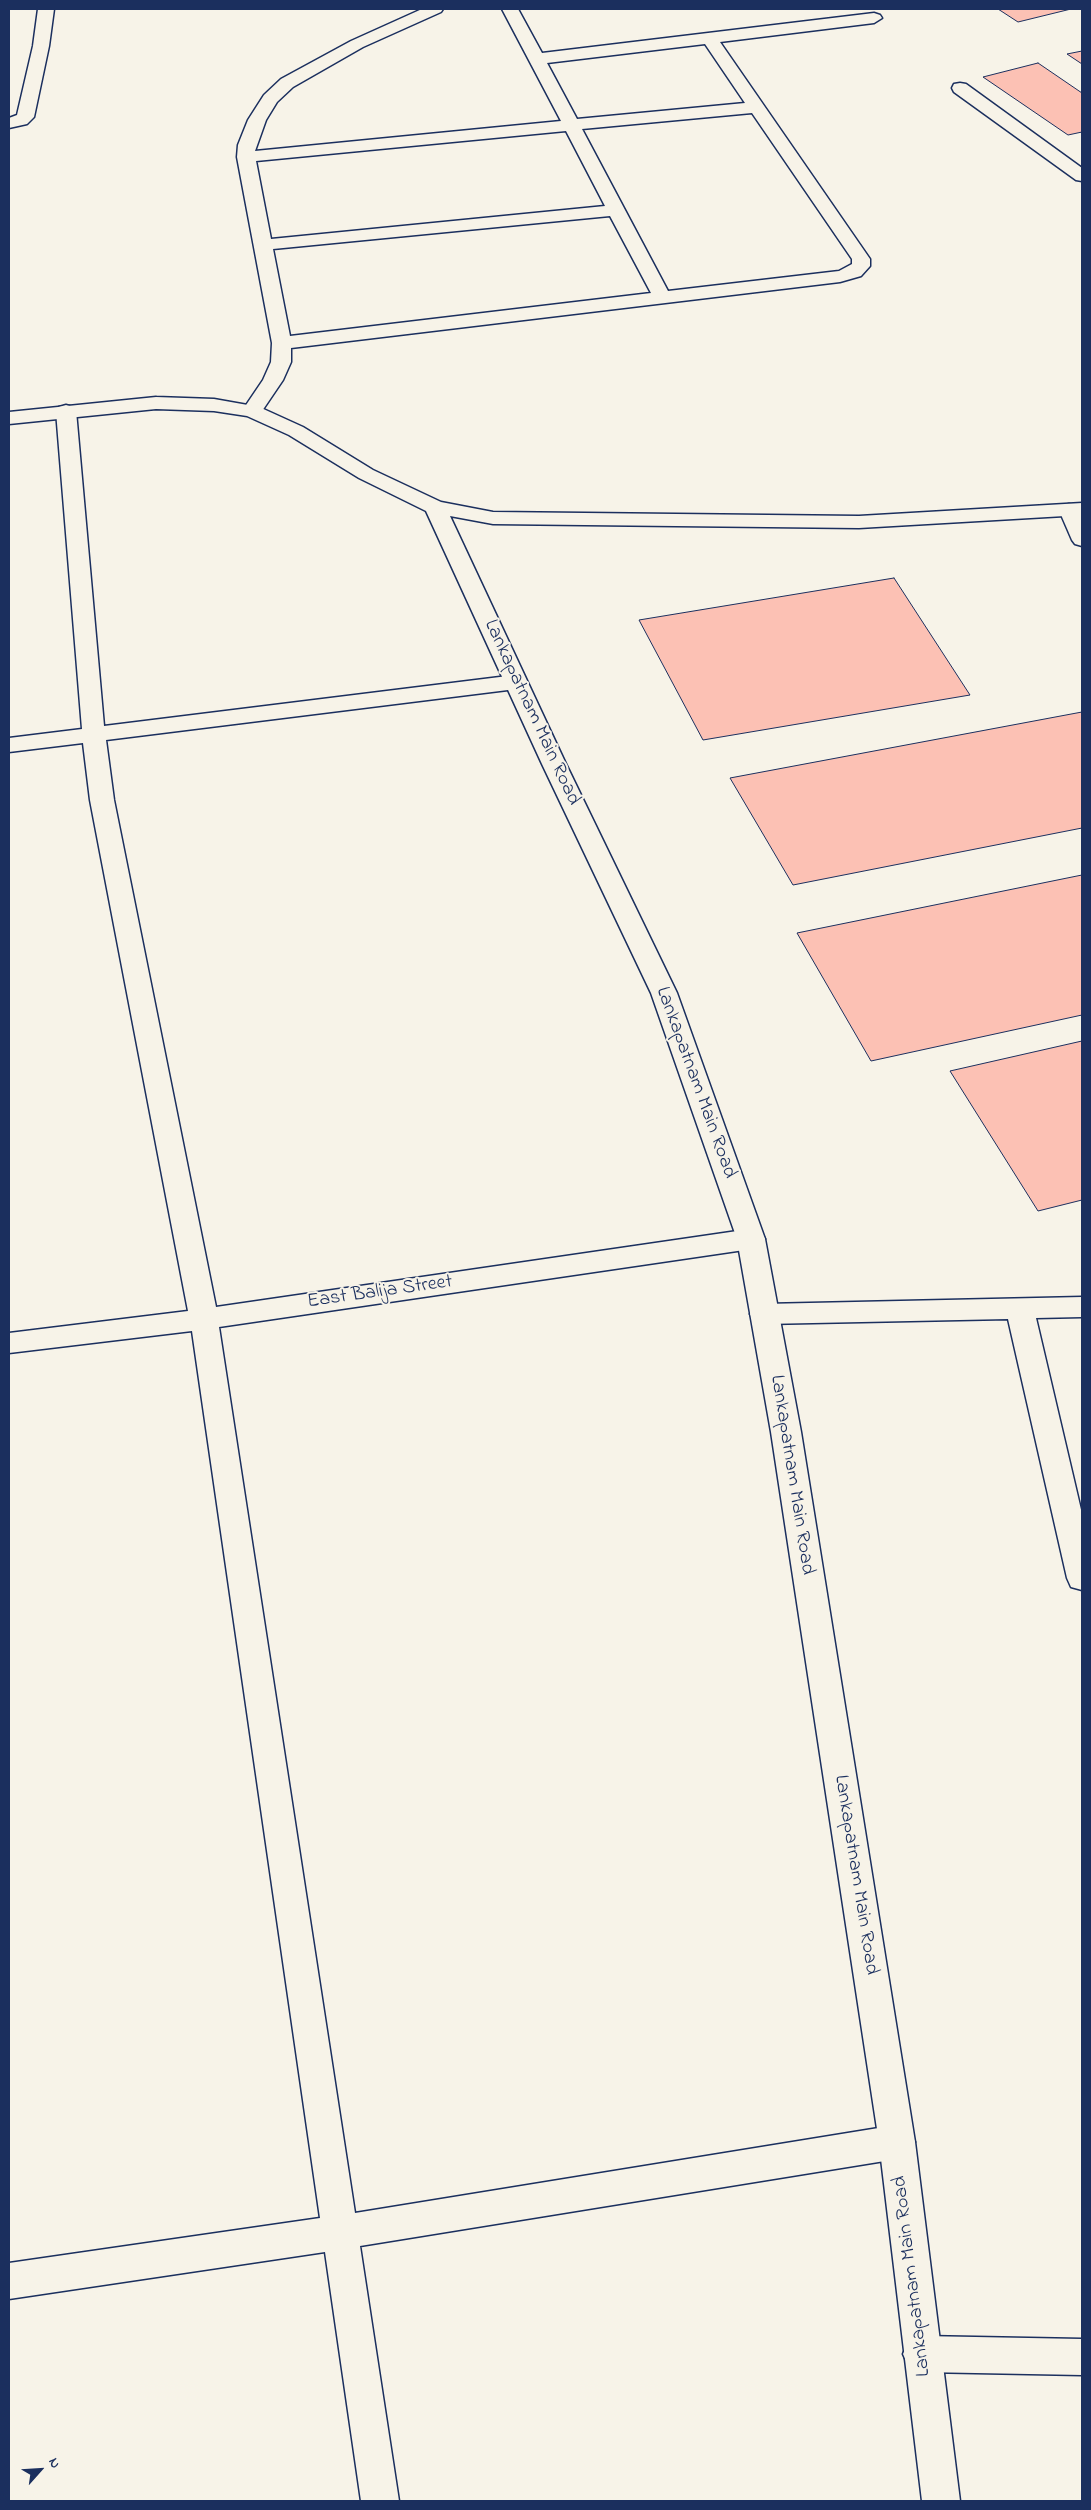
<!DOCTYPE html>
<style>
body{margin:0}
#map{position:relative;width:1091px;height:2510px;overflow:hidden;background:#f7f3e8;font-family:"Indie Flower",sans-serif}
canvas{display:block}
.frame{position:absolute;inset:0;border:10px solid #1b2f5e;pointer-events:none}
.north{position:absolute;left:15px;top:2445px;width:50px;height:50px;-webkit-text-stroke:4px #f7f3e8;paint-order:stroke;rotate:64deg;font-size:14px;font-weight:700;line-height:20px;text-align:center;color:#1b2f5e}
.north::after{content:'';display:block;margin:auto;width:18px;height:22px;background:#1b2f5e;clip-path:polygon(50% 0,100% 100%,50% 72%,0 100%)}
</style>
<div id="map">
<canvas width="1091" height="2510"></canvas>
<div class="frame"></div>
<div class="north">N</div>
</div>
<script>
const ctx = document.querySelector('canvas').getContext('2d');
ctx.lineJoin = 'round';
function fillPath(path, color) {
  ctx.fillStyle = color;
  ctx.fill(path, 'evenodd');
}
function toPath(rows) {
  const path = new Path2D();
  for (const r of rows) {
    path.moveTo(r[0], r[1]);
    for (let i = 2; i < r.length; i += 2) path.lineTo(r[i], r[i + 1]);
  }
  return path;
}
function stroke(path, color, width, dash) {
  ctx.strokeStyle = color;
  ctx.lineWidth = width;
  ctx.lineCap = dash ? 'butt' : 'round';
  ctx.setLineDash(dash || []);
  ctx.stroke(path);
}
function label(font, color, halo, rows, align = 'center') {
  ctx.font = font + ' "Indie Flower",sans-serif';
  ctx.lineWidth = 4;
  ctx.setLineDash([]);
  ctx.textBaseline = 'middle';
  ctx.strokeStyle = halo;
  ctx.fillStyle = color;
  for (const [text, x, y, turn = 0] of rows) {
    ctx.save();
    ctx.translate(x, y);
    ctx.rotate((+turn || 0) * Math.PI / 180);
    ctx.textAlign = isNaN(turn) ? turn : align;
    if (halo) ctx.strokeText(text, 0, 0);
    ctx.fillText(text, 0, 0);
    ctx.restore();
  }
}
const building = toPath([
 [998,9,1071,9,1018,22,998,9],
 [1082,51,1082,64,1067,54,1082,51],
 [1038,63,1082,93,1082,132,1068,135,983,77,1038,63],
 [894,578,970,695,703,740,639,620,894,578],
 [1082,712,1082,828,793,885,730,778,1082,712],
 [1082,875,1082,1015,871,1061,797,933,1082,875],
 [1082,1041,1082,1200,1038,1211,950,1071,1082,1041]
]);
const lane = toPath([
 [1069,504,1076,506,1082,517,1082,546,1075,544,1072,540,1059,510,1062,506,1069,504]
]);
const street = toPath([
 [38,9,54,9,49,46,34,117,27,124,9,128,9,118,17,115,33,46,38,9],
 [422,9,443,9,441,12,363,47,293,87,277,102,266,120,255,151,561,121,502,9,518,9,542,53,874,13,880,15,882,18,874,23,720,42,870,259,870,266,861,276,840,282,291,348,291,362,283,380,262,411,259,415,245,415,242,411,263,380,271,362,272,343,237,157,238,145,248,120,264,95,281,79,351,41,422,9],
 [705,44,745,103,577,119,547,63,705,44],
 [752,113,852,259,852,264,839,271,668,291,582,129,752,113],
 [566,131,605,206,271,239,256,161,566,131],
 [610,216,651,293,290,336,273,249,610,216],
 [960,83,966,84,1082,168,1082,181,1076,180,954,92,952,88,954,84,960,83],
 [66,405,73,407,76,411,104,726,516,675,524,677,527,682,524,687,516,689,106,740,114,800,216,1307,751,1229,761,1232,765,1239,761,1246,751,1249,219,1327,355,2213,897,2125,910,2130,915,2142,910,2154,897,2159,360,2246,399,2501,361,2501,325,2252,9,2299,9,2263,320,2218,192,1331,9,1353,9,1333,188,1311,90,800,83,743,9,752,9,738,82,729,56,411,59,407,66,405],
 [1082,1297,1082,1317,1036,1318,1082,1514,1082,1590,1071,1587,1067,1578,1008,1319,764,1324,754,1321,750,1314,754,1307,764,1304,1082,1297],
 [922,2336,1082,2339,1082,2375,922,2372,909,2367,903,2354,909,2341,922,2336]
]);
const secondary = toPath([
 [156,397,214,399,259,407,303,427,373,470,441,502,493,512,859,516,1082,503,1082,515,859,528,493,524,450,516,566,764,677,993,765,1239,801,1432,915,2142,960,2501,922,2501,879,2142,771,1432,737,1239,651,993,542,764,426,511,359,478,289,435,247,416,214,411,156,409,9,424,9,412,156,397]
]);
const streetNames = [
 ["Lankapatnam Main Road",531,713,65],
 ["Lankapatnam Main Road",695,1083,70],
 ["East Balija Street",380,1293,-8],
 ["Lankapatnam Main Road",791,1475,81],
 ["Lankapatnam Main Road",855,1875,81],
 ["Lankapatnam Main Road",913,2276,-97]
];
fillPath(building, '#fcc1b4');
stroke(building, '#1b2f5e', 1);
stroke(lane, '#1b2f5e', 3);
stroke(street, '#1b2f5e', 3);
stroke(secondary, '#1b2f5e', 3);
fillPath(lane, '#f7f3e8');
fillPath(street, '#f7f3e8');
fillPath(secondary, '#f7f3e8');
label('20px', '#1b2f5e', '#f7f3e8', streetNames);
</script>
